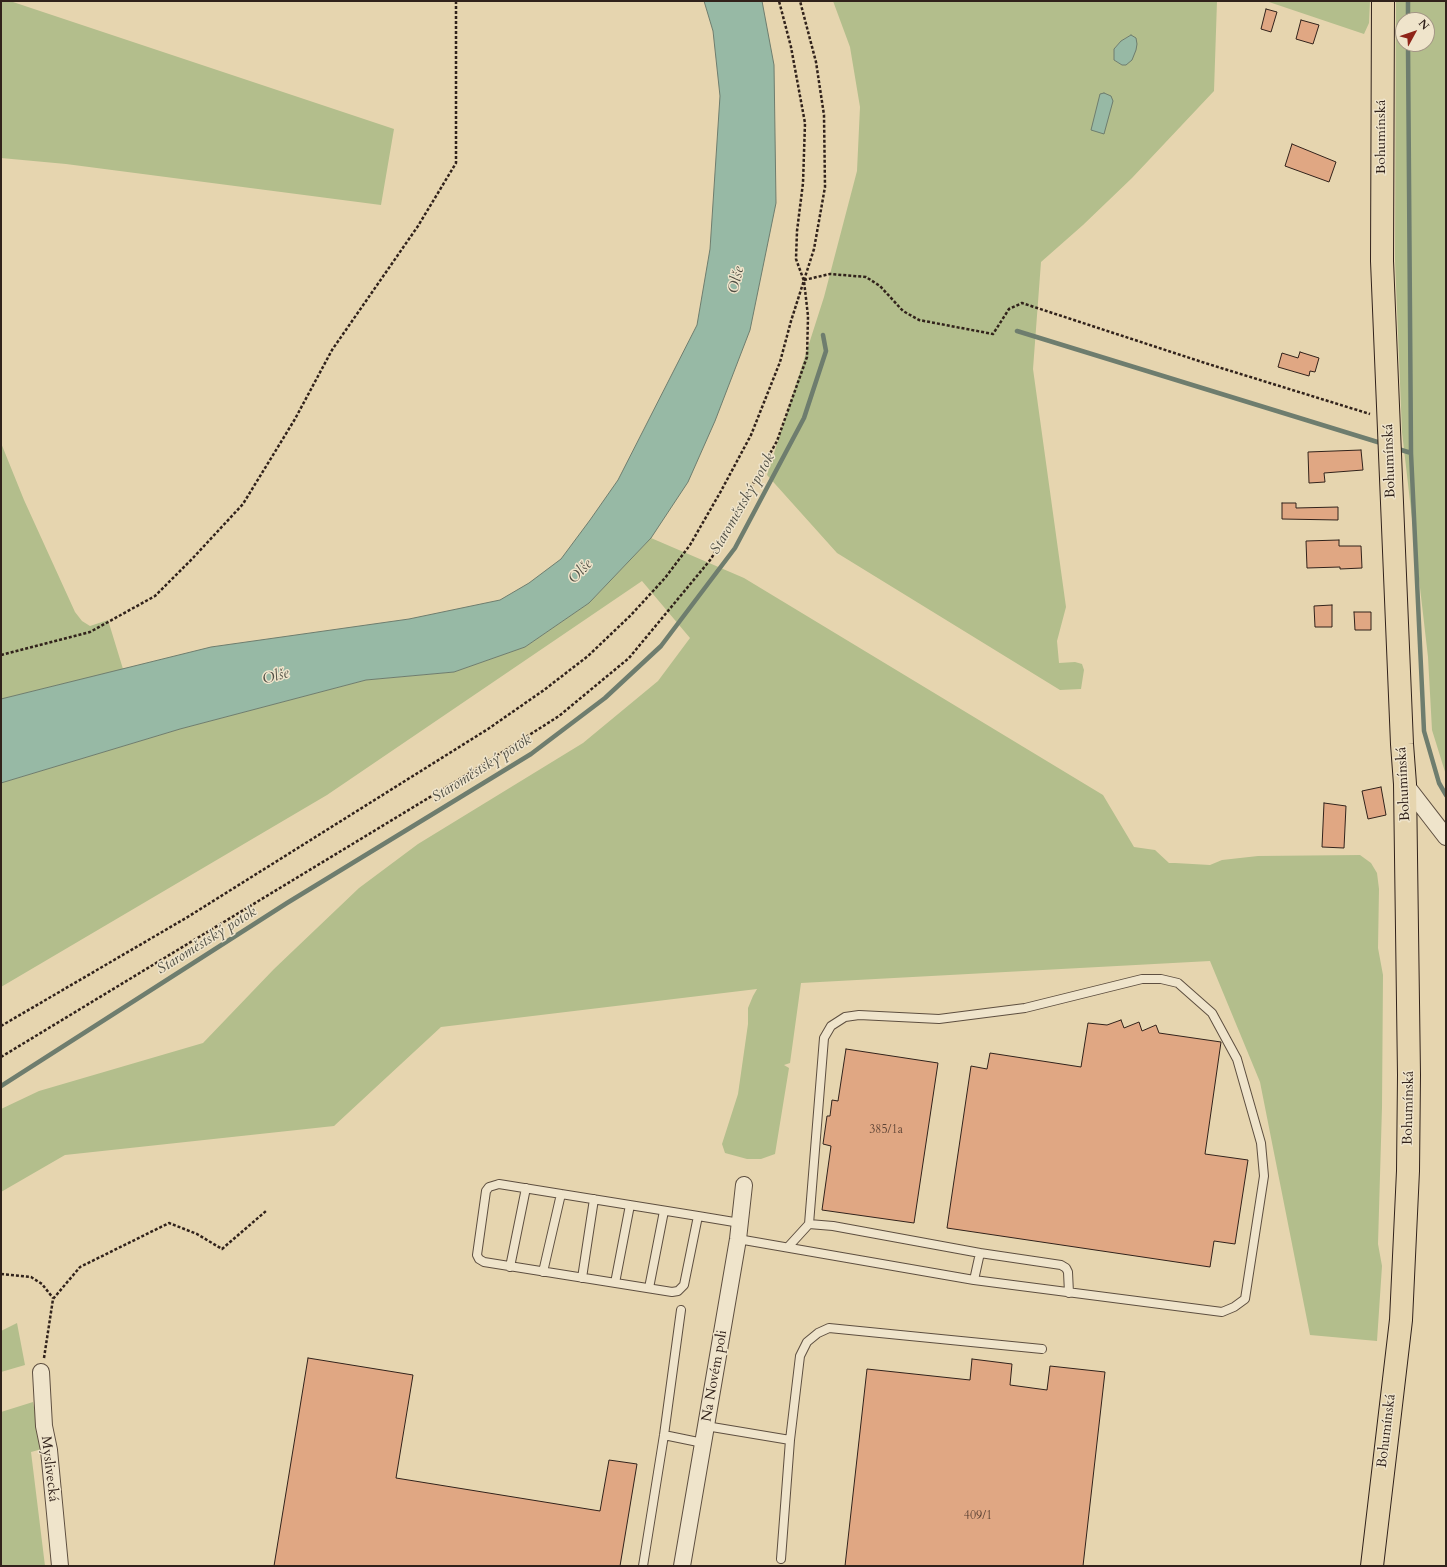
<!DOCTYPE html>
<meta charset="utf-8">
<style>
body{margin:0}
#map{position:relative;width:1447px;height:1567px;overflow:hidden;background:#e6d5af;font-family:Cardo,serif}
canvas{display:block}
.frame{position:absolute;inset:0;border:2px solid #31221b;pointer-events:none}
.north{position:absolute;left:1395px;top:12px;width:40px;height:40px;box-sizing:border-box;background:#efe4cb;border:1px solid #a39685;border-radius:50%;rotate:50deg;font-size:11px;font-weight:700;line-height:16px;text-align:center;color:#31221b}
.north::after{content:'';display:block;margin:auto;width:14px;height:18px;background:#8f2418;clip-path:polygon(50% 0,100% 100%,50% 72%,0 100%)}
</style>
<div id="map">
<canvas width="1447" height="1567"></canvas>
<div class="frame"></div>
<div class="north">N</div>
</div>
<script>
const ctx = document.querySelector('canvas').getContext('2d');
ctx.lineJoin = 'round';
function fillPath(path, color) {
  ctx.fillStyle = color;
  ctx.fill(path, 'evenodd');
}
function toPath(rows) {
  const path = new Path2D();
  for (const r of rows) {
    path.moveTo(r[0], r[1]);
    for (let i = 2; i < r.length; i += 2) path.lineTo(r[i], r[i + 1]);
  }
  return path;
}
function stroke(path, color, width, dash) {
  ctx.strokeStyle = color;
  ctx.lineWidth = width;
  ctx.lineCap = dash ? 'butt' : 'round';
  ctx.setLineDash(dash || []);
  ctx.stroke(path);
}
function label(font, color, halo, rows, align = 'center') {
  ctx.font = font + ' Cardo,serif';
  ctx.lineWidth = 3;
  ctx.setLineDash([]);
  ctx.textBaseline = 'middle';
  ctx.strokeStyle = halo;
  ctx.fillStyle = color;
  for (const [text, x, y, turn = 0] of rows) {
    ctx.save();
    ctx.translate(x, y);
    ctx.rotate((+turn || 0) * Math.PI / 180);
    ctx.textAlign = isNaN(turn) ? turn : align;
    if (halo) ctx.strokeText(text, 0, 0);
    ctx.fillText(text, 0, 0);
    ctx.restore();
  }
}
const green = toPath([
 [1,1,10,1,394,129,381,205,66,164,1,158],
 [833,1,1217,1,1214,91,1132,178,1083,225,1041,262,1033,369,1066,607,1057,641,1059,663,1075,662,1082,664,1084,670,1081,689,1060,690,837,553,767,475,824,297,857,171,860,107,850,47],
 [1131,35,1122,65,1114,60,1114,49,1121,41],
 [1266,1,1370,1,1369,23,1364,34],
 [1396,1,1446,1,1446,775,1432,730,1428,657,1402,432,1395,260],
 [1403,20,1427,20,1427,44,1403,44],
 [1,443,24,500,75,612,82,621,90,626,108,620,123,669,1,699],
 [651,538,744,578,1103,795,1134,847,1155,850,1169,863,1175,863,1210,865,1222,860,1258,856,1360,855,1371,863,1377,873,1379,889,1378,948,1383,975,1382,1107,1378,1244,1382,1266,1377,1341,1310,1335,1260,1082,1210,961,801,983,790,1063,784,1065,789,1068,775,1154,761,1159,747,1159,725,1153,722,1144,738,1094,748,1024,748,1008,753,996,757,989,441,1027,334,1126,65,1155,1,1192,1,1109,39,1091,203,1043,274,969,359,888,418,844,583,743,658,681,690,638,642,581,327,795,1,987,1,783,180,729,366,680,454,672,525,647,589,603],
 [17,1323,25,1365,1,1372,1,1331],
 [33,1402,42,1449,31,1452,45,1566,1,1566,1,1412]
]);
const water = toPath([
 [704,1,762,1,774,65,776,203,750,330,715,421,688,482,651,538,589,603,525,647,454,672,366,680,180,729,1,783,1,699,211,647,409,619,500,600,529,583,561,559,590,520,618,480,697,325,710,249,720,96,713,31,704,1],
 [1131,35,1136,38,1137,44,1136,50,1132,60,1126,65,1122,65,1114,60,1114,49,1121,41,1131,35],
 [1104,93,1111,96,1113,101,1104,134,1091,130,1100,94,1104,93]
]);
const stream = toPath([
 [1408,1,1408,20],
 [1408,44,1411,453,1424,731,1439,783,1446,795],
 [1017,331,1384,444],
 [1395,448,1411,453],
 [1,1086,287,903,531,754,605,698,661,646,735,548,804,418,826,351,823,335]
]);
const building = toPath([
 [1266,9,1277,12,1271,32,1261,29,1266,9],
 [1301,20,1319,25,1313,44,1296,39,1301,20],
 [1292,144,1336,162,1329,182,1285,166,1292,144],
 [1300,352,1319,358,1315,372,1310,371,1309,376,1278,367,1282,353,1298,358,1300,352],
 [1361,450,1363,470,1324,473,1325,482,1309,483,1308,452,1361,450],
 [1282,503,1296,503,1296,508,1338,507,1338,520,1282,519,1282,503],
 [1339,540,1339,546,1361,546,1362,568,1340,569,1340,567,1307,568,1306,541,1339,540],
 [1332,605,1332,627,1315,627,1314,606,1332,605],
 [1354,612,1371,612,1371,630,1355,630,1354,612],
 [1381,787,1386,815,1368,819,1362,791,1381,787],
 [1324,803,1346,806,1344,848,1322,847,1324,803],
 [1121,1020,1124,1028,1139,1022,1142,1031,1156,1025,1159,1033,1221,1042,1205,1154,1248,1160,1235,1244,1214,1241,1210,1267,947,1228,971,1066,987,1069,990,1053,1081,1067,1088,1023,1107,1025,1121,1020],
 [846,1049,938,1063,914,1223,822,1210,831,1146,823,1144,827,1116,830,1116,832,1100,838,1101,846,1049],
 [308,1358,413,1375,396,1478,600,1511,609,1460,637,1464,620,1566,274,1566,308,1358],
 [972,1359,1012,1364,1010,1385,1047,1390,1050,1366,1105,1372,1083,1566,845,1566,867,1369,970,1380,972,1359]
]);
const path = toPath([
 [804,280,830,274,866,277,880,286,903,311,919,320,993,334,1009,309,1022,303,1205,363,1370,414],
 [1,655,90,632,155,596,192,559,243,504,295,419,332,350,418,226,456,163,456,1],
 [1,1026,186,918,488,729,544,690,588,656,631,615,665,578,690,545,721,491,751,435,780,362,791,321,814,249,825,187,824,115,816,62,800,1],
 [1,1057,468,774,559,716,629,658,711,559,777,441,807,357,808,316,804,281,796,259,797,231,803,183,805,123,791,47,779,1],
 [1,1274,31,1277,42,1284,53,1298],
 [44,1358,53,1299,80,1267,169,1223,197,1234,222,1249,266,1211]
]);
const service = toPath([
 [499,1184,698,1216,684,1285,678,1291,672,1292,484,1262,479,1259,477,1255,486,1191,489,1187,499,1184],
 [698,1216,740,1223],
 [809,1224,833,1226,980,1253,1061,1265,1066,1268,1068,1272,1069,1293],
 [738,1239,974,1280,1222,1312,1234,1307,1245,1299,1264,1176,1261,1143,1237,1059,1212,1013,1178,983,1161,979,1142,979,1025,1008,939,1019,859,1015,845,1017,831,1026,824,1038,809,1224,788,1247],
 [510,1267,526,1188],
 [543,1272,561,1194],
 [582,1278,594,1199],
 [974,1280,980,1253],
 [615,1283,630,1205],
 [649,1288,664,1211],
 [706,1426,790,1440],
 [664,1435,703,1443],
 [781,1559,790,1440,800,1356,807,1342,818,1333,829,1328,1042,1349],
 [643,1566,664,1435,681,1310]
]);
const minor = toPath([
 [1405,784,1446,837],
 [41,1372,44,1426,49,1450,60,1566],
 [682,1566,738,1239,744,1185]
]);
const primary = toPath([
 [1372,1566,1401,1320,1408,1171,1409,1075,1405,784,1402,744,1382,261,1383,1]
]);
const numberNames = [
 ["385/1a",886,1130],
 ["409/1",978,1516]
];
const streetNames = [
 ["Bohumínská",1382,137,-90],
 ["Bohumínská",1390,461,-92],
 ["Bohumínská",1404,784,-93],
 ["Bohumínská",1409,1108,-89],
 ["Na Novém poli",715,1376,-80],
 ["Bohumínská",1387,1431,-83],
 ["Myslivecká",49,1469,83]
];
const waterNames = [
 ["Olše",737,280,-78],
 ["Staroměstský potok",743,504,-60],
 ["Olše",581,572,-47],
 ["Olše",276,677,-16],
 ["Staroměstský potok",482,769,-32],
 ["Staroměstský potok",207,941,-32]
];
fillPath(green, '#b3be8c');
fillPath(water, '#97b9a5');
stroke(water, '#6e7d6e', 1);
stroke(stream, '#6e7d6e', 4.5);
fillPath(building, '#e0a783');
stroke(building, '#31221b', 1);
stroke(service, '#5e4f40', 10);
stroke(minor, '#5e4f40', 18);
stroke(primary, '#31221b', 24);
stroke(path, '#31221b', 2.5, [3, 2]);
stroke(service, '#efe4cb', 8);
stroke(minor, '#efe4cb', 16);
stroke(primary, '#e6d5af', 22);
label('12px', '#5d4335', null, numberNames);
label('14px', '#31221b', '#efe4cb', streetNames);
label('italic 15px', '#504f44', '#efe4cb', waterNames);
</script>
